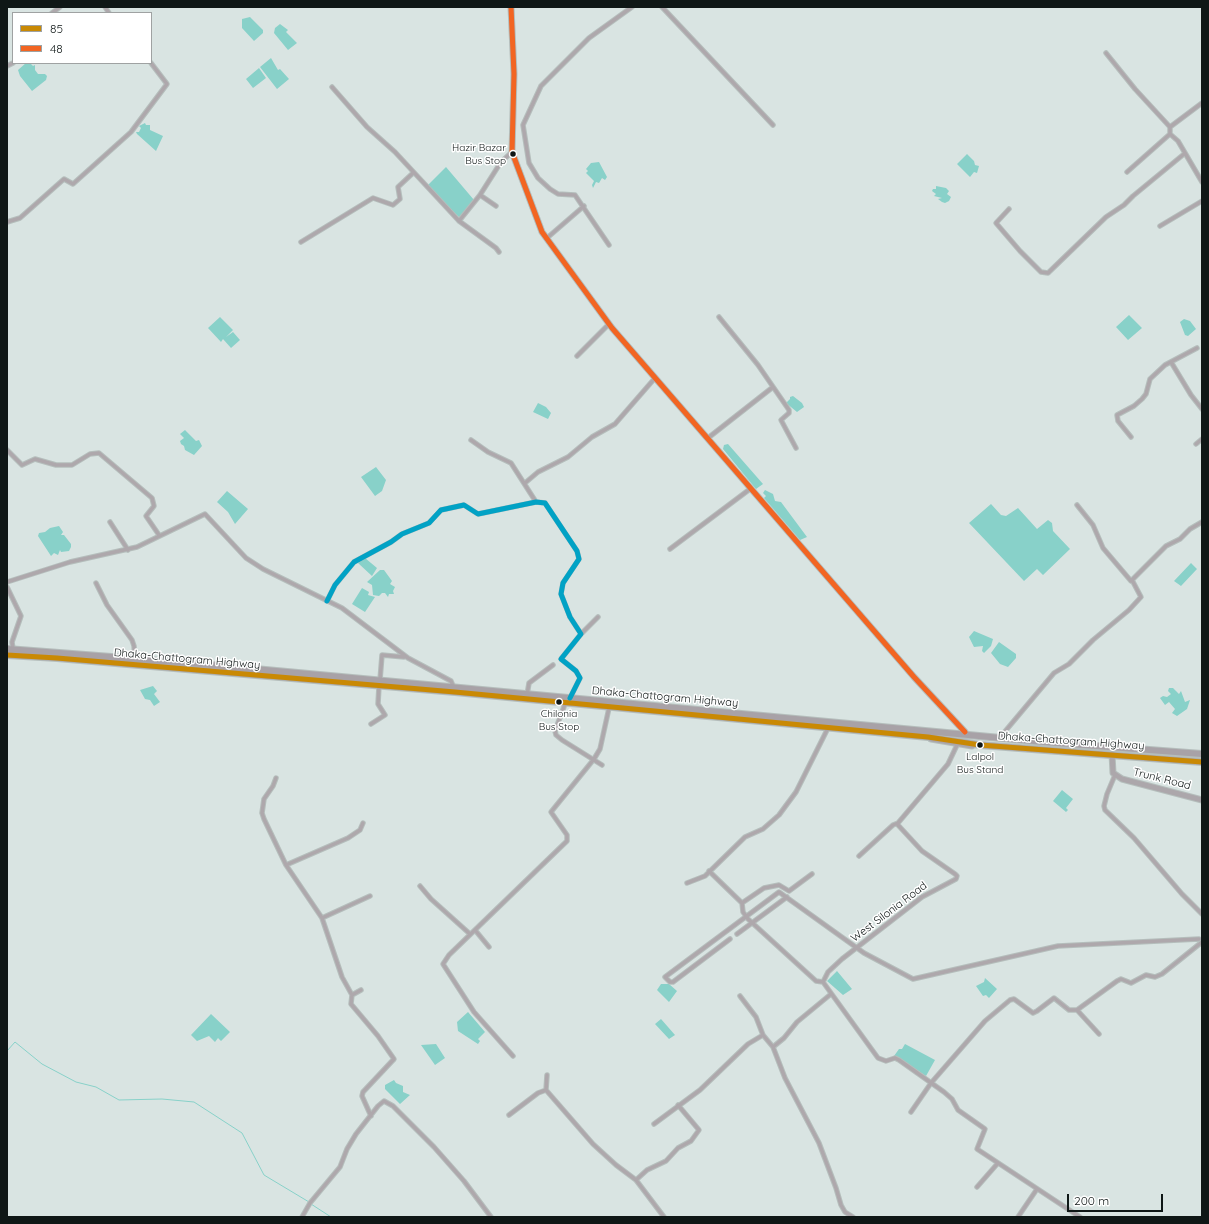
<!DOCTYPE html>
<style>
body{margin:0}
#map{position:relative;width:1209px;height:1224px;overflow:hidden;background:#d9e4e2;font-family:Quicksand,sans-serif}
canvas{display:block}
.frame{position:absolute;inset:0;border:8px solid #0f1716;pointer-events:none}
.legend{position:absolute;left:12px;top:12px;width:140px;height:52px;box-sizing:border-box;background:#fff;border:1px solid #9fa2a2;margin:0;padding:5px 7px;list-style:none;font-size:12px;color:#0f1716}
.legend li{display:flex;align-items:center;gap:8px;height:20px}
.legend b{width:20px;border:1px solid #9fa2a2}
.scale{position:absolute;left:1067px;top:1194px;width:96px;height:18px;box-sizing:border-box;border:2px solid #0f1716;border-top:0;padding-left:5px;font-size:12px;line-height:14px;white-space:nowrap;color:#0f1716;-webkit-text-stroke:3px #fff;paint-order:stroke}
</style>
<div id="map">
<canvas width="1209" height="1224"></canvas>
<div class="frame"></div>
<ul class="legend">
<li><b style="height:5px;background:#c98904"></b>85</li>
<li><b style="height:5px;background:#f26522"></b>48</li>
</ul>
<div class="scale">200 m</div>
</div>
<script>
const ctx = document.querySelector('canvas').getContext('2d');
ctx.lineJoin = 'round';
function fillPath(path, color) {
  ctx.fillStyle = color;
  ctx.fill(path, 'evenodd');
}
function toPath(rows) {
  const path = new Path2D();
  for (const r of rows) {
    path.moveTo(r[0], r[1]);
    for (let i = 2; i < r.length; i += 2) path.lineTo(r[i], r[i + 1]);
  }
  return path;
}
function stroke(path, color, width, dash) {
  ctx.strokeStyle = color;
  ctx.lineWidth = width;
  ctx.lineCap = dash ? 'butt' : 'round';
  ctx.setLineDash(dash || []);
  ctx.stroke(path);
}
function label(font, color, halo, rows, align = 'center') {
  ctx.font = font + ' Quicksand,sans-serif';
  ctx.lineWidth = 3;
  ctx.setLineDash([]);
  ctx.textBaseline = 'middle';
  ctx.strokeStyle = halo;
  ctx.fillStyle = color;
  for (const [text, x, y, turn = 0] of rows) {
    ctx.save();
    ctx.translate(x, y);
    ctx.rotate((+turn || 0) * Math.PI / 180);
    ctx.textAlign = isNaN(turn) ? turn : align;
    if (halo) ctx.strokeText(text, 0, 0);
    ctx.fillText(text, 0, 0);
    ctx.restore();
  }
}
const water = toPath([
 [250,17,263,30,263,33,254,41,242,28,242,19],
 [280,24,288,30,286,32,297,43,288,50,274,33,275,28],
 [271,58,278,70,280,69,289,79,277,89,260,67],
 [26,63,31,64,33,66,35,65,35,70,38,74,45,74,47,76,46,80,32,91,20,76,18,70],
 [259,68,266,78,253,88,246,79],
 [145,123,146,125,150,125,150,130,163,136,156,151,137,134,136,132,139,132,141,128,139,126],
 [967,154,974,161,975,165,979,166,977,173,974,172,970,177,957,164],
 [599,162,607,177,605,180,602,178,599,183,596,182,593,188,592,185,594,181,586,173,588,171,586,169,591,163],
 [446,167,474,200,461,219,426,187],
 [936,186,946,188,949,191,947,194,951,197,949,201,945,203,942,202,938,199,942,198,934,196,936,194,932,191,933,189,936,189],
 [1129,315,1142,328,1128,340,1116,327],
 [220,317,233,330,226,337,233,332,240,340,231,348,223,339,221,342,208,328],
 [1184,319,1190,321,1196,329,1188,336,1185,335,1180,322],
 [793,396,802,403,804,407,797,412,786,403,790,399,790,397],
 [538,403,546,407,551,413,548,419,533,412],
 [185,430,196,441,199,440,202,446,194,455,185,450,184,446,181,444,180,441,184,438,180,434],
 [728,444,763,484,756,489,723,449,724,445],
 [376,467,386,480,382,491,375,496,361,477],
 [765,490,773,494,775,501,781,502,807,537,800,540,764,498,766,496,763,493],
 [227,491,248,509,235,524,228,512,217,502],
 [991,504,1001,515,1006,516,1018,508,1037,529,1048,520,1052,523,1053,531,1070,549,1043,575,1037,569,1024,581,969,523],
 [59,526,63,532,61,535,64,535,71,544,71,547,69,551,61,552,60,550,58,555,54,553,51,556,38,536,39,533,45,532,50,528],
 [365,558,377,568,372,576,358,563],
 [1191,563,1197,569,1181,586,1174,581],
 [380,570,384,570,392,581,390,584,395,587,393,591,394,594,389,594,388,597,385,593,382,593,379,596,373,595,372,585,367,582],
 [362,588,369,592,368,595,375,597,365,612,352,604],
 [974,631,993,639,991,646,984,653,982,651,983,646,974,647,969,637],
 [999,642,1016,654,1016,658,1008,667,1000,664,991,653],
 [153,686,157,691,154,694,160,702,154,706,150,700,145,699,140,690],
 [1169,688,1173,688,1179,694,1181,691,1185,702,1190,700,1187,709,1177,716,1172,713,1175,709,1169,702,1165,705,1160,698,1163,696,1167,697,1171,694,1168,691],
 [1062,790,1073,799,1066,808,1068,810,1066,812,1053,801],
 [837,971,852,989,843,995,827,981],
 [985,978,997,989,989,998,986,995,983,996,976,986,984,982],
 [661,984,669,984,677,991,669,1002,657,990],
 [468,1012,485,1032,478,1039,480,1041,478,1044,458,1031,457,1022],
 [211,1014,230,1032,221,1041,218,1038,215,1042,209,1036,197,1041,191,1035],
 [661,1019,675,1035,669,1039,655,1024],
 [436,1044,445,1058,435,1065,421,1045],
 [905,1044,935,1060,926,1076,894,1056,899,1049,902,1049],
 [394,1080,396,1083,403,1086,403,1092,410,1095,400,1104,385,1089,385,1085]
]);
const stream = toPath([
 [7,1051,15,1042,42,1064,76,1082,96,1087,119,1100,162,1099,194,1102,242,1133,264,1175,309,1202],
 [311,1204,331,1217]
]);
const minor = toPath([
 [105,7,109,13],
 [662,7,773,125],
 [52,13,60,7],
 [1106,53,1135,89,1170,127,1170,134,1178,141,1202,182],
 [7,66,13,63],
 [332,87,367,127,395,152,459,221,496,248,499,252],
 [1170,127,1202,103],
 [1127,172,1170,134],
 [480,195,501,162,512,152],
 [1009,209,996,223,1020,251,1041,272,1048,273,1106,217,1124,205,1133,196,1184,154],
 [459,221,480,195,496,206],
 [7,222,20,218,64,179,73,184,131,132,167,84,151,63],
 [1160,226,1202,201],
 [547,238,584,206],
 [301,242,373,198,393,205,400,199,398,187,413,173],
 [609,245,575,195,558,194,550,189,538,178,529,163,523,125,541,86,589,38,632,7],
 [719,317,758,365,789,410,789,413,781,420,796,448],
 [577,356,609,324],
 [1171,362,1191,395,1202,409],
 [1131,437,1118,421,1117,415,1134,406,1142,399,1146,394,1150,379,1165,365,1197,348],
 [708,438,773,387],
 [471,440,488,452,511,463,536,502],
 [1196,444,1202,439],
 [7,450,22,465,35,459,56,465,72,465,90,454,99,453,152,498,154,506,146,516,159,535],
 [525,483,538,472,568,457,592,437,615,424,655,378],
 [1077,505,1093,525,1103,548,1131,581],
 [110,522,128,550],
 [670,549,750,489],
 [7,582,70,562,137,547,205,514,246,558,263,569,342,608,408,658,451,681,454,688],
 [96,583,107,605,132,640,134,646,135,659],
 [7,587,21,616,12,642,13,649],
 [327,601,335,585,354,562,391,542,402,534,429,523,441,510,464,505,478,514,536,502,545,503,577,551,579,559,563,583,561,594,570,617,581,634,561,659,576,671,580,678,570,698],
 [581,634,598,617],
 [380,680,382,655,404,657],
 [527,695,529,683,553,665],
 [565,704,555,731,556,735,562,740,602,765],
 [371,724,385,715,378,704,379,686],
 [1002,735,1054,673,1069,664,1093,640,1129,610,1141,597,1132,580,1166,546,1180,539,1190,529,1202,522],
 [957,745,948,764,898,823,898,825,922,851,955,874,957,876,956,879,922,897,842,959,828,972,823,982,878,1058,886,1061,895,1058,899,1060,944,1092,952,1099,958,1110,985,1129,977,1149,1080,1217],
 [1115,775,1107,794,1104,806,1105,810,1134,838,1182,894,1202,914],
 [276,778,273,786,264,799,262,813,264,819,286,865,322,918,342,977,352,995,351,1004,378,1036,394,1059,363,1092,362,1096,371,1116],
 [859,856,893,825,898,823],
 [286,865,348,838,360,830,363,823],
 [709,871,742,903,743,912,748,919,816,981,823,982],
 [687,883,705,876,745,837,763,829,779,815,796,792,828,728],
 [420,886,431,899,470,934],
 [742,903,764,888,779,885,789,891,812,874],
 [322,918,370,896],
 [475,930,489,947],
 [737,934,787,897],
 [730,939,673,982,670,982,665,977,779,892,864,953,913,979,1058,946,1199,939],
 [352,995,361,990],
 [740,996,756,1017,763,1035,773,1047,785,1078,819,1143,836,1188,841,1205,845,1212,853,1217],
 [1077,1010,1099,1034],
 [773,1047,784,1038,797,1022,831,994],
 [513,1056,474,1012,443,964,449,955,567,841,567,835,551,812,594,759,600,749,609,708],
 [547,1075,546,1090,593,1144,616,1165,636,1180,664,1217],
 [911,1112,931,1083,985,1021,1010,1000,1014,999,1033,1013,1037,1011,1054,998,1069,1010,1077,1010,1117,981,1121,979,1131,983,1146,975,1155,977,1162,974,1202,942],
 [509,1115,538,1093,546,1090],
 [654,1124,700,1090,748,1044,763,1035],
 [636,1180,647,1170,666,1161,678,1148,691,1141,699,1130,678,1105],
 [977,1187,998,1163],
 [302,1217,310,1203,340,1167,347,1149,356,1134,378,1106,384,1101,393,1106,434,1147,464,1181,491,1217],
 [1018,1217,1037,1189]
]);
const secondary = toPath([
 [511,7,514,74,512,152,542,232,612,328,914,677,965,732],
 [931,739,972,746],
 [1112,754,1113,773,1122,779,1202,800]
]);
const trunk = toPath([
 [7,649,190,663,1044,742,1202,754],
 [7,655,57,658,455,692,928,737,980,745,1202,762]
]);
const bus1 = toPath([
 [7,655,57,658,455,692,928,737,980,745,1202,762]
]);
const bus2 = toPath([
 [511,7,514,74,512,152,542,232,612,328,914,677,965,732]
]);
const bus3 = toPath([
 [327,601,335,585,354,562,391,542,402,534,429,523,441,510,464,505,478,514,536,502,545,503,577,551,579,559,563,583,561,594,570,617,581,634,561,659,576,671,580,678,570,698]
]);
const markers = [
 [513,154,3.5,"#0f1716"],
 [559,702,3.5,"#0f1716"],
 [980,745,3.5,"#0f1716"]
];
const busNames = [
 ["Hazir Bazar",506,148,"right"],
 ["Bus Stop",506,161,"right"],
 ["Chilonia",559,714],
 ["Bus Stop",559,727],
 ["Lalpol",980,757],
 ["Bus Stand",980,770]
];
const streetNames = [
 ["Dhaka-Chattogram Highway",187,659,5],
 ["Dhaka-Chattogram Highway",665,697,5],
 ["Dhaka-Chattogram Highway",1071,741,4],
 ["Trunk Road",1162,779,14],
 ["West Silonia Road",889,912,-37]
];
fillPath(water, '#88d1c9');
stroke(stream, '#88d1c9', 1);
stroke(minor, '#b5bebc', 5.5);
stroke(secondary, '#b5bebc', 7);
stroke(trunk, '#b5bebc', 8);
stroke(minor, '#aea8ac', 3.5);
stroke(secondary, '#aca7ab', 5);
stroke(trunk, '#a8a2a7', 6);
stroke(bus1, '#c98904', 5);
stroke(bus2, '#f26522', 5);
stroke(bus3, '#01a2c5', 5);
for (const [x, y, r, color] of markers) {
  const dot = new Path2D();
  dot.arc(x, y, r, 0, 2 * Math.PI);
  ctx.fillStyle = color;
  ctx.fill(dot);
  stroke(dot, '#fff', 1.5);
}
label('10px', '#0f1716', '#fff', busNames);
label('11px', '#0f1716', '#fff', streetNames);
</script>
